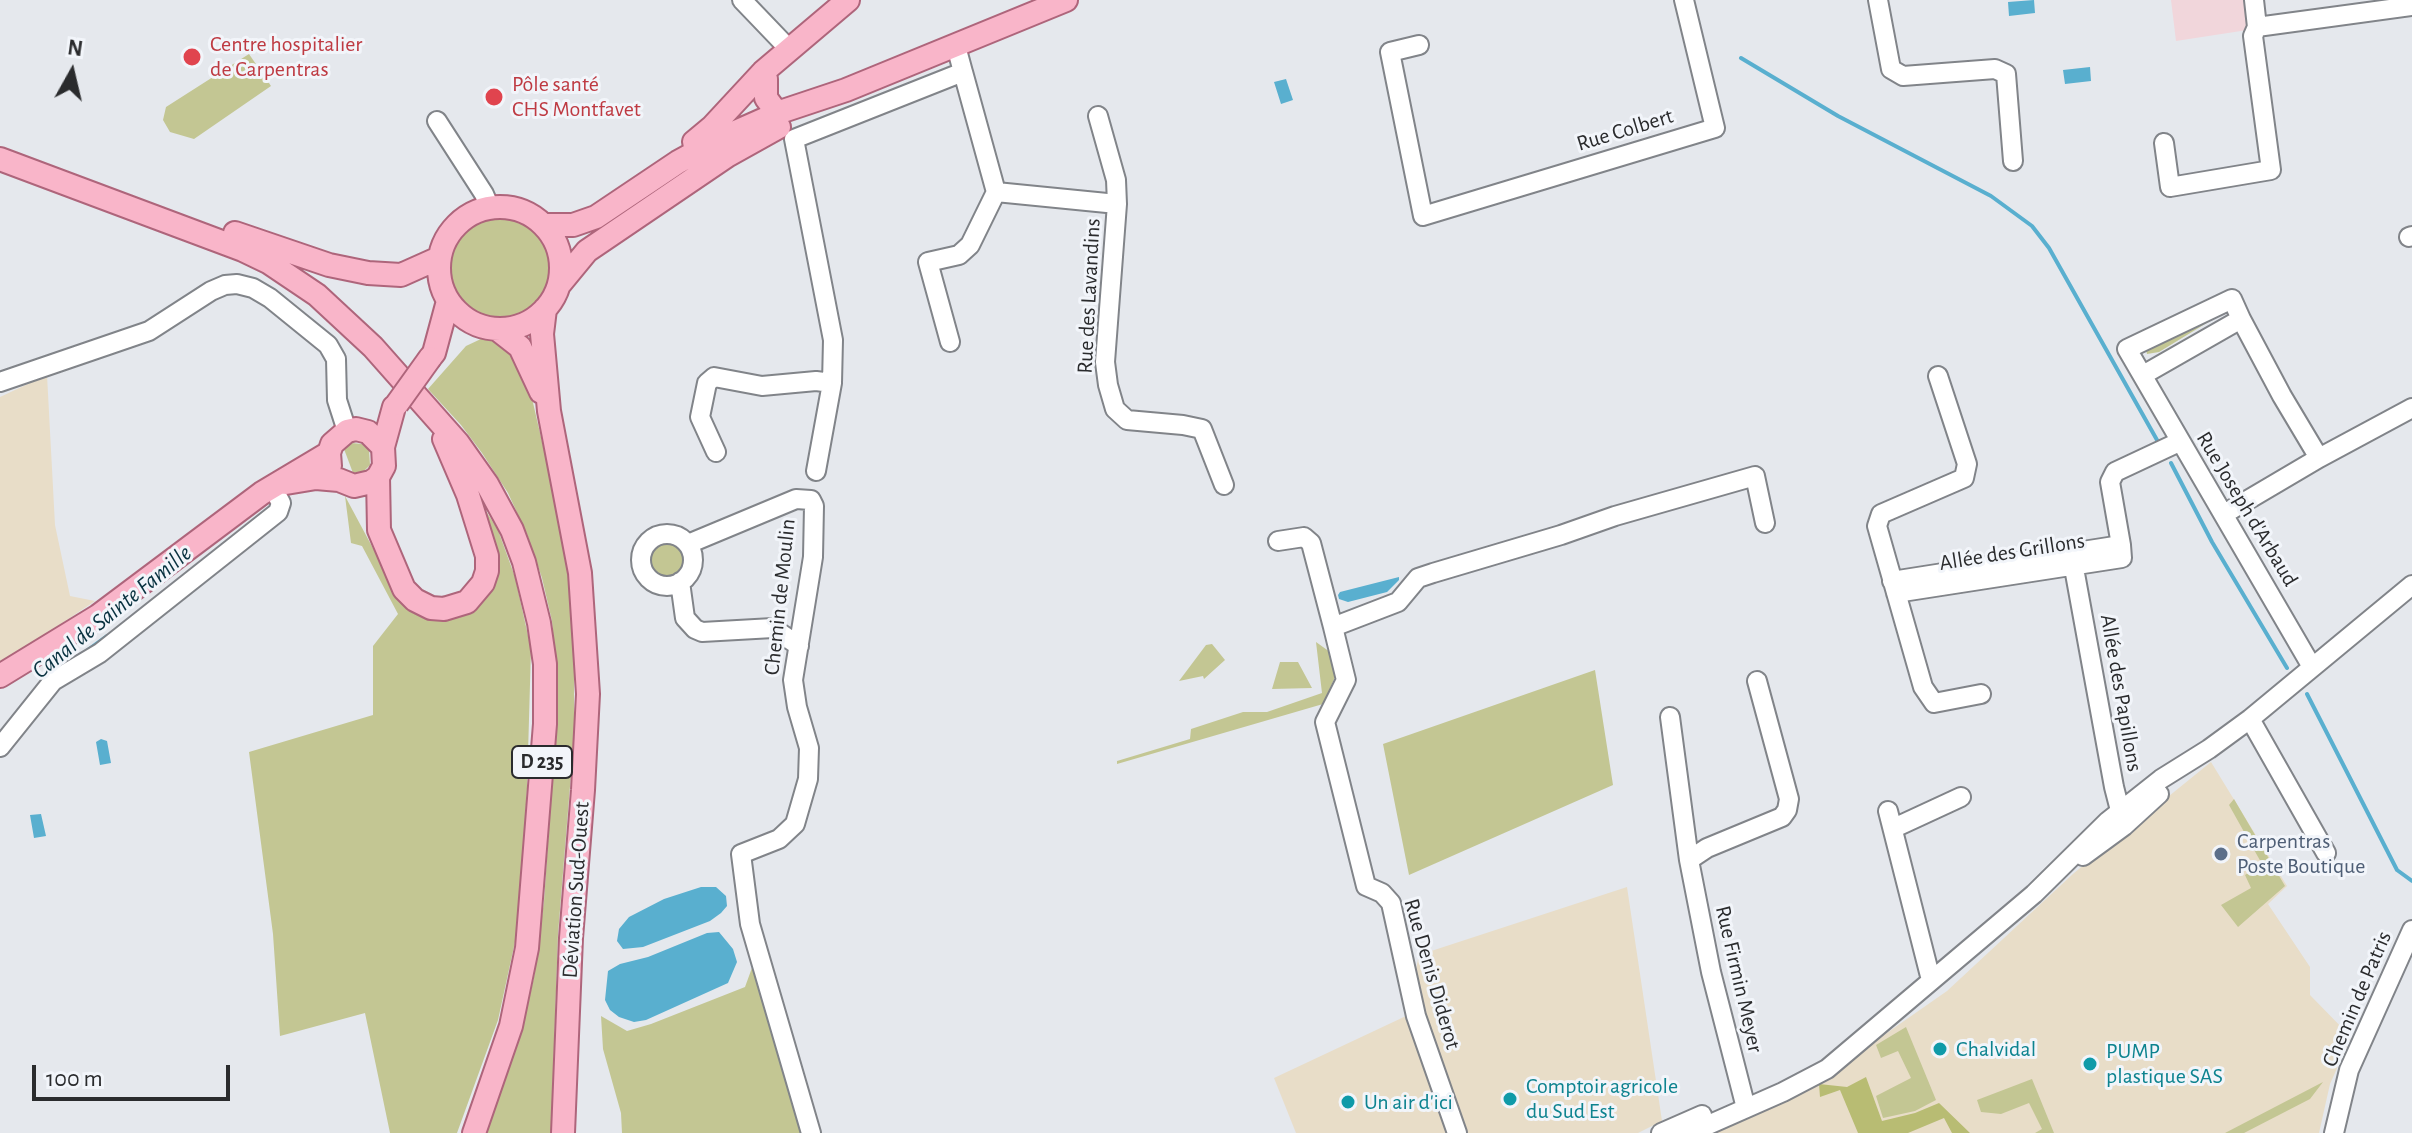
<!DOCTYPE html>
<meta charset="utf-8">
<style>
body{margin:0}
#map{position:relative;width:2412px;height:1133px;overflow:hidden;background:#e5e8ed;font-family:"Alegreya Sans",sans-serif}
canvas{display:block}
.north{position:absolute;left:32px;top:32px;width:80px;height:80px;-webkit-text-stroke:6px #f2f5fa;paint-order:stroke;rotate:8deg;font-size:22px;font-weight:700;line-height:32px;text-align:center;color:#2a2b2d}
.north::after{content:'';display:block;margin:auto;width:28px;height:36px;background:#2a2b2d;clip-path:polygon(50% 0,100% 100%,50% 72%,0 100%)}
.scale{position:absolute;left:32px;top:1065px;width:198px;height:36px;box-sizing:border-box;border:4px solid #2a2b2d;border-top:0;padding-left:10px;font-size:24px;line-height:28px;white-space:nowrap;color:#2a2b2d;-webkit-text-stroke:6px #f2f5fa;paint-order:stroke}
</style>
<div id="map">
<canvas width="2412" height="1133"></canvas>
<div class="north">N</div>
<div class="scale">100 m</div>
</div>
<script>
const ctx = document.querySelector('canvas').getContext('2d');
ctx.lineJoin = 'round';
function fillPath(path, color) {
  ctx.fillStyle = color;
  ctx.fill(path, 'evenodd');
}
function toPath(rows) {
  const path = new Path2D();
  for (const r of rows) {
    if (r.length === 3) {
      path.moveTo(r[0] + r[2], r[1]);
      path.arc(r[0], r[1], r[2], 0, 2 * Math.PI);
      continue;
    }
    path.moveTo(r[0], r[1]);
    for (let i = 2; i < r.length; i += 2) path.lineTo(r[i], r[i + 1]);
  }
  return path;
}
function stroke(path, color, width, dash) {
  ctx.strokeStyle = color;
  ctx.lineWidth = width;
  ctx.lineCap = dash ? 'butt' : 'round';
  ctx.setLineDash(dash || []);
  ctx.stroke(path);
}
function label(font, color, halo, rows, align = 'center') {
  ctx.font = font + ' "Alegreya Sans",sans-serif';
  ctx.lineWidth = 6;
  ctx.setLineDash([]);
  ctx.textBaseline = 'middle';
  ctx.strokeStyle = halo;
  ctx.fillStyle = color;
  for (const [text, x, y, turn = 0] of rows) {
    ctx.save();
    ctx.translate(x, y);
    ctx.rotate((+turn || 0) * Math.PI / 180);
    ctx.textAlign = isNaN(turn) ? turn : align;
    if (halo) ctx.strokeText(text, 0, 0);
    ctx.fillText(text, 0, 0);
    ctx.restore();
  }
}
const industrial = toPath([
 [47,375,55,525,70,596,95,601,0,665,0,397],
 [2211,762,2287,886,2268,904,2310,967,2310,995,2351,1037,2330,1084,2319,1133,1703,1133,1861,1051,1947,991,2074,873],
 [1627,887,1662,1121,1638,1133,1296,1133,1274,1078,1406,1016,1419,955]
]);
const education = toPath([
 [2171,0,2249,0,2254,29,2176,41]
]);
const green = toPath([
 [249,54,271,86,194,139,170,132,163,120,166,107],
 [501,268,50],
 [2228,310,2159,352,2147,354,2145,346],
 [483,338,501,342,512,352,531,394,552,485,568,575,574,654,574,737,558,934,551,1133,486,1133,522,1031,534,977,544,901,558,694,552,621,542,578,527,534,508,493,482,453,461,425,428,389,466,346],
 [352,443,362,444,369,450,370,465,363,472,353,473,344,449],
 [345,496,383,567,418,613,459,618,481,600,486,511,498,530,515,577,531,649,527,789,518,928,498,1020,457,1133,390,1133,365,1013,280,1036,273,934,249,752,373,715,373,646,398,614,362,546,351,543],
 [665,559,19],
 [1316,642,1330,652,1335,677,1323,704,1117,764,1117,761,1190,739,1191,729,1243,712,1267,712,1322,693],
 [1212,644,1225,660,1204,679,1203,676,1179,681,1206,645],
 [1280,662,1298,662,1312,688,1272,689],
 [1595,670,1613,785,1409,875,1383,744],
 [2234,799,2285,886,2238,927,2221,905,2251,888,2245,875,2262,864,2229,805],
 [753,965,803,1133,622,1133,621,1113,603,1049,601,1016,627,1031,651,1024,745,987],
 [1906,1027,1936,1100,1915,1111,1883,1118,1876,1096,1911,1078,1898,1051,1881,1058,1876,1045],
 [2032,1079,2054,1133,2035,1133,2042,1129,2029,1103,2001,1114,1981,1112,1977,1100],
 [2323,1082,2310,1099,2244,1133,2225,1133]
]);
const forest = toPath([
 [1866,1077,1882,1121,1915,1113,1939,1103,1970,1133,1952,1133,1944,1118,1908,1133,1858,1133,1840,1090,1820,1097,1819,1084,1847,1087]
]);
const water = toPath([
 [2034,0,2035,13,2009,16,2008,2],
 [2090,67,2091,81,2065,84,2063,70],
 [1286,79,1293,100,1281,104,1274,82],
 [1399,577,1399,580,1387,592,1348,602,1339,599,1338,595,1340,592],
 [101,739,107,741,111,763,100,765,96,742],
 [41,814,46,836,34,838,30,815],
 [701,887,716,887,726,896,727,906,721,913,710,921,643,947,623,949,617,941,619,929,629,917,664,899],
 [719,932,733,949,737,962,728,983,646,1020,634,1022,619,1017,610,1010,605,1000,608,971,620,964,648,957,707,933]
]);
const stream = toPath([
 [1741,58,1838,116,1991,196,2032,226,2049,248,2157,440],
 [2171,463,2212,542,2287,668],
 [85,652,107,636],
 [2307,694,2397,870,2412,881]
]);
const minor = toPath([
 [742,0,789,49],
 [1878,0,1891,69,1903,76,1995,69,2006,74,2013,161],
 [2257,27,2412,6],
 [1419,45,1390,52,1423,216,1715,128,1684,0],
 [1098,116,1116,180,1117,204],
 [437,121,484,194,490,208],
 [2164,143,2170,187,2271,170,2253,36,2257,27,2254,0],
 [996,192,1117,204,1105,362,1108,385,1115,409,1127,420,1183,425,1202,429,1224,485],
 [2409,237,2412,236],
 [2241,319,2232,299,2127,349,2312,667],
 [950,342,928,262,959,255,970,245,996,192,963,72],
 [2143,375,2241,319,2282,396,2319,458],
 [1938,376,1967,464,1964,478,1881,514,1877,526,1923,687,1934,703,1981,694],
 [0,382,149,331,211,291,225,285,237,284,253,288,270,298,328,345,336,359,337,400,347,431],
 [716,452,700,417,707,383,714,377,762,386,816,381,832,383],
 [816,471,832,383,833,340,794,139,963,72,956,46],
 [2224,514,2319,458,2412,408],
 [667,560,26],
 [1278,541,1304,537,1311,543,1333,627],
 [688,544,796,499,811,500,814,506,813,557,793,680,797,707,809,748,808,779,795,824,779,839,741,854,750,924,811,1133],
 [2121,545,2110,482,2115,472,2179,442],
 [2074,568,2114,787,2124,826],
 [1892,581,2121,545,2122,558,1896,593],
 [680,582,685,618,695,629,702,632,773,628,799,646],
 [1670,717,1689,860],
 [2250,719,2326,853],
 [0,747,53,681,100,653,278,512,281,503,273,488],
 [1888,811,1931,980],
 [1894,828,1961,797],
 [2083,856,2124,826,2159,794],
 [1746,1108,1711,972,1689,860,1707,848,1782,817,1787,810,1789,799,1757,681],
 [1457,1133,1416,1016,1391,903,1382,893,1366,886,1325,722,1346,680,1333,627,1398,602,1418,578,1433,573,1561,535,1615,516,1755,476,1765,523],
 [1661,1133,1702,1115],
 [1690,1133,1783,1092,1827,1069,2034,894,2108,821,2161,779,2209,749,2250,719,2412,585],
 [2334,1133,2349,1070,2412,930]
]);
const major = toPath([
 [766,79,766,98,775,110,783,111],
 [694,142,712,127,763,72,848,0],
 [0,159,243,250,268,262,317,295,373,347,458,443,487,484,512,530,524,562,539,623,545,664,545,724,527,948,511,1026,474,1133],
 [500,268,61],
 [544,225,573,225,596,217,678,162,722,138,783,111,846,90,1066,0],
 [235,233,329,265,368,273,401,275,439,258],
 [559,285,587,251,727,156,779,127],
 [545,309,542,334,549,411,580,573,588,694,583,790,571,938,563,1133],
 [497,329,520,347,541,392],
 [430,358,434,353,448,301],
 [330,466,329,453,332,444,347,431,356,429,368,432,383,447],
 [378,477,379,530,404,589,415,600,431,608,444,609,467,602,483,583,487,571,487,556,468,495,444,439],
 [286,483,316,478,339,480,354,486,371,482,378,477,384,466,383,447,394,407],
 [0,676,98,616,262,493,329,453]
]);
const majorBridge = toPath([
 [397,404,430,358]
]);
const markers = [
 [192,57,10,"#e0444e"],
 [494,97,10,"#e0444e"],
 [2221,854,8,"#5c6f8a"],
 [1940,1049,8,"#0f9aa8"],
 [2090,1064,8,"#0f9aa8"],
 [1510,1099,8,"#0f9aa8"],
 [1348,1102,8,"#0f9aa8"]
];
const shields = [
 [542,762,60]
];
const shieldNames = [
 ["D 235",542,762]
];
const healthNames = [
 ["Centre hospitalier",210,44],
 ["de Carpentras",210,69],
 ["Pôle santé",512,84],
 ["CHS Montfavet",512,109]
];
const streetNames = [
 ["Rue Colbert",1625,130,-17],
 ["Rue des Lavandins",1089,296,-87],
 ["Rue Joseph d'Arbaud",2247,509,59],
 ["Allée des Grillons",2012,552,-9],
 ["Chemin de Moulin",780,597,-84],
 ["Allée des Papillons",2121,693,80],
 ["Déviation Sud-Ouest",576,890,-86],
 ["Rue Denis Diderot",1432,974,74],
 ["Rue Firmin Meyer",1739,979,77],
 ["Chemin de Patris",2357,999,-67]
];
const serviceNames = [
 ["Carpentras",2237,841],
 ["Poste Boutique",2237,866]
];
const cultureNames = [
 ["Chalvidal",1956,1049],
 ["PUMP",2106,1051],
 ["plastique SAS",2106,1076],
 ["Comptoir agricole",1526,1086],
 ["du Sud Est",1526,1111],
 ["Un air d'ici",1364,1102]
];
const waterNames = [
 ["Canal de Sainte Famille",112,612,-39]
];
fillPath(industrial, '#e8ddc8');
fillPath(education, '#f1d6db');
fillPath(green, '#c3c693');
fillPath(forest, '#b8bc73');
fillPath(water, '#59afcf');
stroke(stream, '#59afcf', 4);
stroke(minor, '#818489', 22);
stroke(major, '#ae657b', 26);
stroke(minor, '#fff', 18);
stroke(major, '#f9b5c9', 22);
stroke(majorBridge, '#ae657b', 26, []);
stroke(majorBridge, '#f9b5c9', 22);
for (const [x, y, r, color] of markers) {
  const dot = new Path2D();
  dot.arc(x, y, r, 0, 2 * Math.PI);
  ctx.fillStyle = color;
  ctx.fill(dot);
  stroke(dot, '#f2f5fa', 3);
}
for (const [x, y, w] of shields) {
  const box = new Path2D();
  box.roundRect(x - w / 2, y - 16, w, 32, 6);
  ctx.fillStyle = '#f2f5fa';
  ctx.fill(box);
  stroke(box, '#2a2b2d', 2);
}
label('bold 20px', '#2a2b2d', null, shieldNames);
label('22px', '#be3a42', '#f2f5fa', healthNames, 'left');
label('22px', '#2a2b2d', '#f2f5fa', streetNames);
label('22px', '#4e5e75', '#f2f5fa', serviceNames, 'left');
label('22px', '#0d838f', '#f2f5fa', cultureNames, 'left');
label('italic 24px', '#093240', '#f2f5fa', waterNames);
</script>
